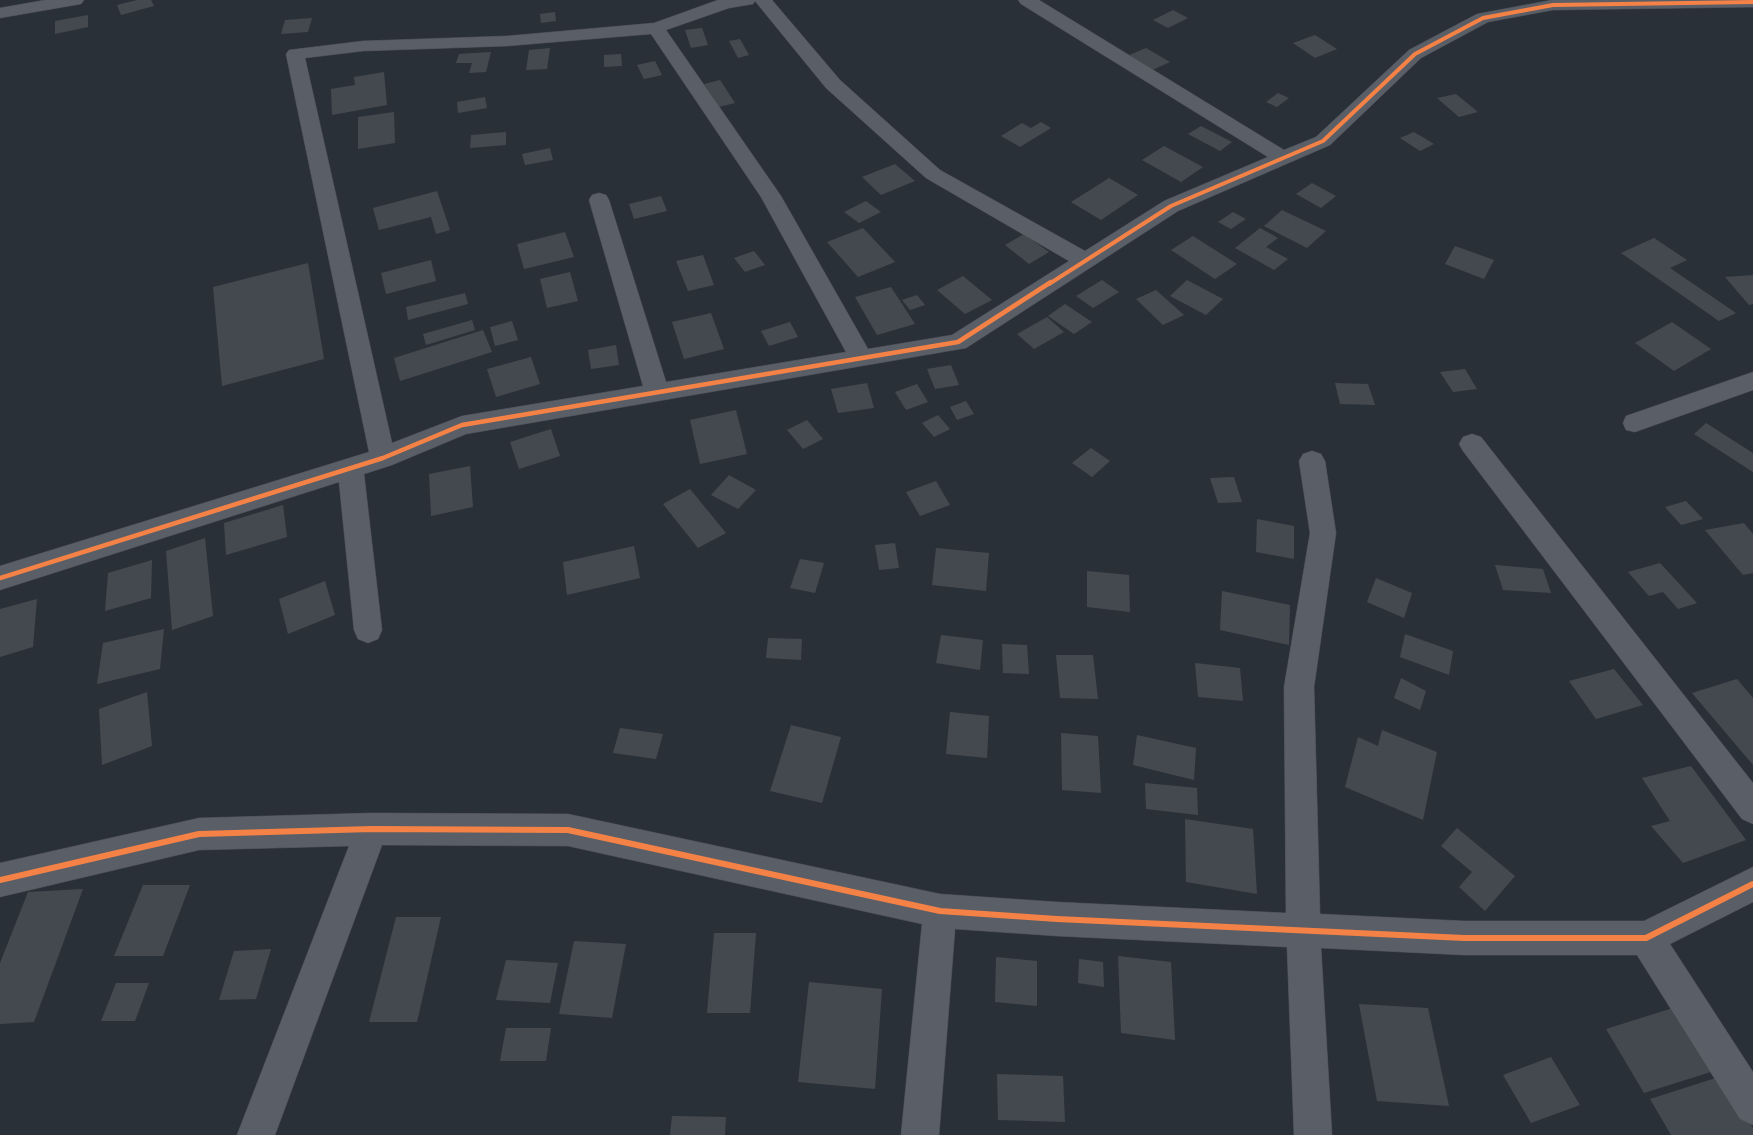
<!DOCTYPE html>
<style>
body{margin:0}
canvas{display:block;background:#2a3038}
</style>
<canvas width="1753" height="1135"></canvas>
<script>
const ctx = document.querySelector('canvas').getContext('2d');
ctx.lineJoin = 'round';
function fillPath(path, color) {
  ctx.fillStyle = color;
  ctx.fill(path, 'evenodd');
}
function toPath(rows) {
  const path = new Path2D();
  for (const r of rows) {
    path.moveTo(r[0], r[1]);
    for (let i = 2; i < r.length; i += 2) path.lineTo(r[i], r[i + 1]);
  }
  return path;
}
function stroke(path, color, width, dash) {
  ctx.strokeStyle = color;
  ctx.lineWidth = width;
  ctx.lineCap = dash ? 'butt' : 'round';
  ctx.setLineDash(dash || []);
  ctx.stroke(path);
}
const building = toPath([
 [137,0,151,0,154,6,121,15,117,5],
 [1173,10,1188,18,1168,28,1153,20],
 [555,12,556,21,541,23,540,14],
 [88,15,88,27,55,34,55,21],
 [312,18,308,32,281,34,285,20],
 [702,28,708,45,691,48,685,30],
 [1315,35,1337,49,1315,58,1293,43],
 [740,39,749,55,738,58,729,41],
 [550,48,547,69,526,70,529,50],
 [1146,48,1170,62,1150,71,1127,56],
 [491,52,486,72,469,73,472,63,456,63,459,54],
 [621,54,622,66,604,67,604,55],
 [655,61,662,75,644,79,637,65],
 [384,72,387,105,332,115,331,89,355,85,354,77],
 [720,80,735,103,719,107,704,84],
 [1278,93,1289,98,1277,107,1266,102],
 [1456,94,1478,112,1459,117,1437,98],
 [485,97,487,108,458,113,457,102],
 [394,112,395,143,358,149,358,117],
 [1041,122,1051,128,1020,147,1001,136,1022,123,1031,128],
 [1201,126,1232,142,1220,151,1188,134],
 [506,132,506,145,470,148,471,135],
 [1414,132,1434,144,1420,151,1400,138],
 [1164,146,1203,167,1181,182,1142,160],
 [550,148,553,160,525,165,522,154],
 [895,164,915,181,881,195,862,177],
 [1109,178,1138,195,1101,220,1071,202],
 [1312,183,1336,196,1321,208,1296,194],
 [437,191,450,230,436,234,431,217,379,230,373,208],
 [661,196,667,211,634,219,629,204],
 [866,201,881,212,859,223,844,212],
 [1282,210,1326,231,1307,248,1264,226],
 [1233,212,1246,219,1231,229,1218,222],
 [863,228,895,262,858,277,827,242],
 [1260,228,1278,238,1266,247,1288,259,1274,270,1235,248],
 [565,232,574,257,524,269,517,244],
 [1024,234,1049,252,1029,264,1005,245],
 [1193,236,1237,264,1215,279,1171,250],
 [1654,238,1687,260,1670,268,1736,313,1719,321,1621,253],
 [1455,246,1494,260,1484,279,1445,264],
 [754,251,765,265,745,272,734,258],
 [703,255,714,285,688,291,676,261],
 [431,260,436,281,386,294,381,273],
 [308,263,324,359,222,386,213,287],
 [570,272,578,301,547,308,540,279],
 [1753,275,1753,304,1749,305,1725,277],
 [963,276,992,300,965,314,937,290],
 [1102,280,1119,292,1093,308,1076,296],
 [1187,280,1223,299,1206,315,1170,296],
 [891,287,915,324,877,335,855,297],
 [1156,290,1184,315,1163,325,1136,299],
 [465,293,468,304,408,320,406,307],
 [917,295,925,305,910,310,902,300],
 [1065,304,1092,322,1074,334,1048,316],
 [711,313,724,349,684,359,672,322],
 [1047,317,1064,332,1034,349,1017,334],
 [472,320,475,330,426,345,423,334],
 [512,321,518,340,495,346,490,327],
 [790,322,798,337,769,346,761,331],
 [1672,322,1711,349,1674,371,1635,343],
 [483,330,492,352,400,381,394,358],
 [616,345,619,365,591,369,588,350],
 [531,357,540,384,496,397,487,369],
 [951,365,959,385,935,389,927,369],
 [1465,369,1477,389,1453,392,1440,372],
 [867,383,874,408,838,413,831,389],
 [1335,383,1368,384,1375,405,1340,404],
 [917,384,928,402,906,410,895,392],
 [966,401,974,414,957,420,950,407],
 [736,410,747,454,700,464,690,420],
 [938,415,950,429,934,437,922,423],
 [807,420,823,439,803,449,787,430],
 [1706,423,1753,453,1753,472,1694,434],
 [551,429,560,456,519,469,510,442],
 [1091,448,1110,461,1092,477,1072,463],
 [470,466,473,507,431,516,429,474],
 [729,475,756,490,738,509,711,495],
 [1234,477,1242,502,1218,503,1210,478],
 [936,481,950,505,920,516,906,492],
 [690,489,726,533,698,548,663,504],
 [1686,501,1703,519,1681,525,1665,507],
 [283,505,287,537,226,555,224,523],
 [1257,519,1294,526,1294,559,1256,552],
 [1744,523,1753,534,1753,573,1743,575,1705,530],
 [205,538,213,616,172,630,166,551],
 [895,543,899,568,879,570,875,545],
 [634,546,640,578,567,595,563,562],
 [936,548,989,553,986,591,932,585],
 [800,559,824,563,815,593,790,588],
 [152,560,151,598,105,611,108,573],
 [1660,563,1697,603,1678,609,1663,592,1649,596,1628,572],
 [1495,565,1543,569,1551,593,1503,590],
 [1087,571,1129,575,1130,612,1087,607],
 [1376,578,1412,593,1404,618,1367,602],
 [325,581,335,615,288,634,279,599],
 [1222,591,1290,605,1289,645,1220,630],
 [37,599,33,647,0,657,0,609],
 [164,629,160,669,97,684,103,643],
 [1405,634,1453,651,1449,675,1400,657],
 [941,635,983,640,980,670,936,663],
 [768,638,802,639,801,660,766,658],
 [1002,644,1027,645,1029,674,1003,673],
 [1056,655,1093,655,1098,699,1060,698],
 [1195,663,1240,668,1243,701,1198,697],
 [1614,669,1643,705,1596,719,1569,681],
 [1401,678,1426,691,1420,710,1394,698],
 [1737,679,1753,698,1753,765,1692,693],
 [147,692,152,746,102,765,99,709],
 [950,712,989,716,987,758,946,754],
 [791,725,841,737,822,803,770,791],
 [620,728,663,734,656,759,613,753],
 [1382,730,1437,752,1423,820,1345,787,1358,737,1378,746],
 [1061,733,1098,736,1101,793,1062,790],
 [1137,735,1196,748,1194,780,1133,765],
 [1691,766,1746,840,1683,863,1651,826,1670,821,1642,778],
 [1145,783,1197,788,1198,815,1146,809],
 [1185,819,1253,829,1257,894,1186,882],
 [1457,828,1515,876,1485,911,1459,887,1472,872,1441,846],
 [143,885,190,885,163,956,114,956],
 [83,889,34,1022,0,1024,0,963,28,892],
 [396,917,441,917,417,1022,369,1022],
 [714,933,756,933,750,1013,707,1013],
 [574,941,626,944,612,1018,559,1014],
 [271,949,256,999,219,1000,234,951],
 [1118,956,1171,962,1175,1040,1121,1033],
 [996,957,1037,961,1037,1006,995,1002],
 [1079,959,1103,962,1104,987,1078,983],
 [506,960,558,963,550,1003,496,1000],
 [809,982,882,989,875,1089,798,1082],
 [116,983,149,983,135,1021,101,1021],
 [1359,1004,1428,1008,1449,1106,1377,1101],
 [1673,1008,1714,1071,1644,1093,1606,1029],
 [506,1028,551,1028,546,1061,500,1061],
 [1551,1057,1580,1105,1531,1123,1503,1075],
 [997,1074,1063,1076,1065,1122,998,1120],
 [1719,1077,1753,1128,1753,1135,1671,1135,1650,1099],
 [672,1116,726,1117,725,1135,670,1135]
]);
const street = toPath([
 [45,0,84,0,81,4,75,5,0,18,0,8,45,0],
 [718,0,772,0,840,80,940,170,1085,251,1164,201,1268,157,1021,4,1018,0,1039,0,1284,150,1316,137,1409,50,1477,14,1552,0,1753,0,1753,7,1553,10,1488,22,1421,58,1330,145,1178,211,966,348,466,434,392,465,364,474,382,630,378,639,368,643,358,639,354,630,339,482,0,590,0,566,369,452,286,54,289,50,363,41,507,36,654,23,718,0],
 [755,1,826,88,926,178,1069,261,952,335,868,349,781,196,666,30,729,8,753,4,755,1],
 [651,34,761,197,846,352,666,382,609,200,606,195,599,193,592,195,589,200,643,386,462,416,392,443,305,58,363,51,507,46,651,34],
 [1753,372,1753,390,1635,432,1626,430,1623,423,1626,416,1753,372],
 [1472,434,1481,437,1753,783,1753,824,1742,819,1463,451,1459,444,1463,437,1472,434],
 [1312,451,1321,454,1325,461,1336,533,1314,687,1320,914,1464,921,1644,921,1753,867,1753,902,1670,944,1753,1072,1753,1125,1740,1119,1637,955,1464,955,1321,948,1332,1135,1294,1135,1287,947,1057,936,955,929,939,1135,901,1135,922,924,568,846,382,845,275,1135,237,1135,349,846,199,850,0,897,0,863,199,818,372,813,568,814,940,894,1057,902,1286,913,1284,687,1310,533,1299,461,1303,454,1312,451]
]);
const cyclewayFar2 = toPath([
 [1049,284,1171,206,1323,141,1415,54,1483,18,1553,5,1753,2]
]);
const cyclewayFar1 = toPath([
 [0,578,383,458,462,425,958,342,1051,282]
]);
const cycleway = toPath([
 [0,880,199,834,372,829,568,830,940,911,1057,919,1464,938,1646,938,1753,884]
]);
fillPath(building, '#444950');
stroke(street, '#484c53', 1);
fillPath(street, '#5a5e66');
stroke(cyclewayFar2, '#f48246', 4);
stroke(cyclewayFar1, '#f48246', 4.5);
stroke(cycleway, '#f48246', 6);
</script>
